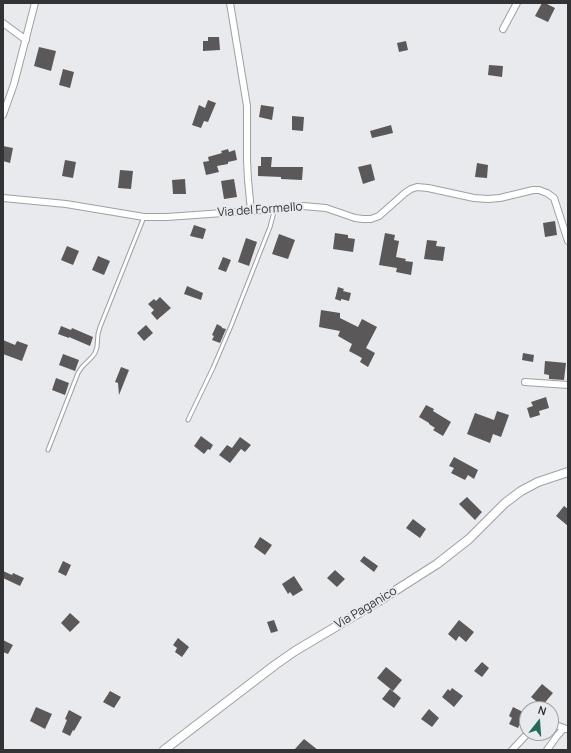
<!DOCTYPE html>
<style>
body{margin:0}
#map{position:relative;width:571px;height:753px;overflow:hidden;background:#e8eaee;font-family:Manrope,sans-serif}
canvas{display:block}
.frame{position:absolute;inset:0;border:4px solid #323334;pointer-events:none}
.north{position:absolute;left:519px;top:701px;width:40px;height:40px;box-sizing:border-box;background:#e8eaee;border:1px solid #9fa1a4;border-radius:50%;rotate:17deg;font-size:11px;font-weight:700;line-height:16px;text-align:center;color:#323334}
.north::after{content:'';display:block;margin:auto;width:14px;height:18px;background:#256a5d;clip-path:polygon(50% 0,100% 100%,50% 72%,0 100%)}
</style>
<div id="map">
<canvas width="571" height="753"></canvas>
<div class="frame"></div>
<div class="north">N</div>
</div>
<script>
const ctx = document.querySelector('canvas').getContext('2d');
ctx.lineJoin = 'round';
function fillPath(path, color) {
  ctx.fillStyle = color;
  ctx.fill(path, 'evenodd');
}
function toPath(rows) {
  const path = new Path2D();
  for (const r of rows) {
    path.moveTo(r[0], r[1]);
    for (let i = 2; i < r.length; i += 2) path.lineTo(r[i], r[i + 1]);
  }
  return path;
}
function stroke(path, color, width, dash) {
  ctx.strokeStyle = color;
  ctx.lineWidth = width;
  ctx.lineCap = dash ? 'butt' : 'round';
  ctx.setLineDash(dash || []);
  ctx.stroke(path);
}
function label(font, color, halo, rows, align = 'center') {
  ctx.font = font + ' Manrope,sans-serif';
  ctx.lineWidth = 4;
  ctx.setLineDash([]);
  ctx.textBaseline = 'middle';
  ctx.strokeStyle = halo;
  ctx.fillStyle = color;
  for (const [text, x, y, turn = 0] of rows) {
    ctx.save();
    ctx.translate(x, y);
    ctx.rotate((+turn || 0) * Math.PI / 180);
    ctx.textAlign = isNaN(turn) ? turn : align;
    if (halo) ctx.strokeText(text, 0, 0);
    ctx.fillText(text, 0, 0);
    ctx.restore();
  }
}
const building = toPath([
 [542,3,545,3,555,8,548,22,535,16],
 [208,37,219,37,220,50,203,51,203,41,208,41],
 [406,41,408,50,399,52,397,43],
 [39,47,56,51,51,71,34,66],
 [489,65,503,66,502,77,488,75],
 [63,69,74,72,70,88,59,85],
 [208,100,216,103,208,122,204,121,201,128,192,125,199,105,205,108],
 [261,105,274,107,272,120,259,117],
 [292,116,304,117,303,131,292,130],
 [391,125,393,133,372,138,370,131],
 [3,146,13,148,10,163,3,161],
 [228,149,229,152,235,150,237,160,228,162,228,164,217,166,219,172,206,175,203,162,209,161,208,157,222,153,221,151],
 [261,157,272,157,271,167,303,167,302,180,281,179,281,177,258,176,258,166,261,166],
 [65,160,76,162,73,178,62,176],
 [477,163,488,165,487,178,475,177],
 [371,164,375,180,363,184,358,167],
 [120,170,133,171,131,189,118,188],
 [185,179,186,194,173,194,172,180],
 [234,179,237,197,224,199,221,181],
 [555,221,557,235,545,237,543,223],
 [194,225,206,229,203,239,190,236],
 [335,233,348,235,348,238,355,239,353,252,333,249],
 [385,233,395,235,394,240,399,241,396,257,406,259,405,261,413,262,411,275,396,272,397,268,379,265],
 [279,234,295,240,288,259,272,254],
 [246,238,257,242,249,266,238,262],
 [427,240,437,241,436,246,445,247,443,261,424,259],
 [67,246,79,251,73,265,61,260],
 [98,256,110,261,104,275,92,270],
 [223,257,231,260,226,272,218,269],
 [187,286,203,293,201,300,184,294],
 [338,287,344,289,343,291,351,293,349,301,341,299,341,301,335,299],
 [160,297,171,308,157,320,151,313,154,310,148,304,154,299,156,301],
 [321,310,340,313,340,318,358,327,362,319,377,327,366,348,375,353,368,367,360,362,362,358,349,351,352,344,338,336,340,331,319,327],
 [217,324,222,327,222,328,226,329,220,343,212,340,214,336,212,335],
 [146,325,153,333,144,341,137,333],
 [61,326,71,330,72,328,93,337,90,346,69,337,69,338,58,334],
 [3,340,15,345,17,341,28,345,22,361,3,354],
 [523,353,534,355,533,362,522,360],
 [63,354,79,360,75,371,59,365],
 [545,361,566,363,564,380,549,379,549,375,544,374],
 [121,367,129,370,119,395,118,383,115,382],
 [56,378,69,383,65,395,52,390],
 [546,397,549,408,539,411,540,415,530,418,527,408,533,406,531,402],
 [426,405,434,409,433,411,451,422,443,436,433,430,435,428,429,424,429,423,419,417],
 [497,411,509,415,501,437,493,434,490,443,467,434,475,413,494,420],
 [201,436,213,445,210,450,208,449,204,454,194,446],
 [240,437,251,445,245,452,241,449,230,463,219,455,227,445,232,448],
 [454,457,478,470,474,479,468,475,465,480,451,473,454,468,449,466],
 [467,497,482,512,475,520,459,504],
 [564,506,568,509,568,526,556,516],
 [413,519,426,529,420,538,406,528],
 [260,537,272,545,265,555,254,547],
 [364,556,378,566,374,572,360,561],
 [63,561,71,565,66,576,58,572],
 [335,570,345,579,337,587,327,578],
 [3,571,12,575,13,573,24,578,20,586,3,578],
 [294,576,303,590,293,596,290,592,288,594,282,584],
 [70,613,80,622,70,632,61,623],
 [274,620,278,631,271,633,267,622],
 [459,620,474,632,466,642,459,636,456,641,448,634],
 [178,638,189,647,182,657,175,652,177,648,173,645],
 [3,640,13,645,8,654,3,652],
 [482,662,489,668,482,677,474,671],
 [386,667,402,680,393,691,377,678],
 [542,684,553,693,542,706,531,697],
 [452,688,463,696,454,707,442,697,448,689,450,691],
 [390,689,401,698,394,708,382,699],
 [110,691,121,697,114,708,103,702],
 [36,707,52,714,45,729,30,721],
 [513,707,527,714,524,721,522,720,518,728,509,724,512,718,509,716],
 [429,709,439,718,432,727,421,719],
 [69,710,82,717,74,731,73,730,70,736,62,732,67,720,65,719],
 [304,739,318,750,294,750]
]);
const service = toPath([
 [188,420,213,368,231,326,270,227,275,208],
 [48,450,78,373,82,367,92,357,95,353,97,347,98,334,100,327,144,217]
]);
const minor = toPath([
 [230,3,247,106,247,160,248,180,251,211],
 [3,23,26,40],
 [503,29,517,3],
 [3,115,14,84,35,3],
 [3,198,66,204,144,217,167,217,251,211,303,206,326,208,355,218,363,219,371,219,379,216,405,193,411,189,417,187,428,188,474,198,488,199,500,198,533,190,539,190,547,193,554,198,568,241],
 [525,382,568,385],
 [551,723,566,729],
 [512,750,528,733],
 [547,750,557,736,564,728]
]);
const tertiary = toPath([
 [164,750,275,665,295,651,379,601,437,564,469,539,505,503,521,491,538,482,568,472]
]);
const streetNames = [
 ["Via del Formello",260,210,-4],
 ["Via Paganico",366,608,-31]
];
fillPath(building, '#5b585a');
stroke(service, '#9ea0a4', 5);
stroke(minor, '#9ea0a4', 8);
stroke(tertiary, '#9ea0a4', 10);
stroke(service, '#fff', 3);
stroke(minor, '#fff', 6);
stroke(tertiary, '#fff', 8);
label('12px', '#323334', '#e8eaee', streetNames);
</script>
